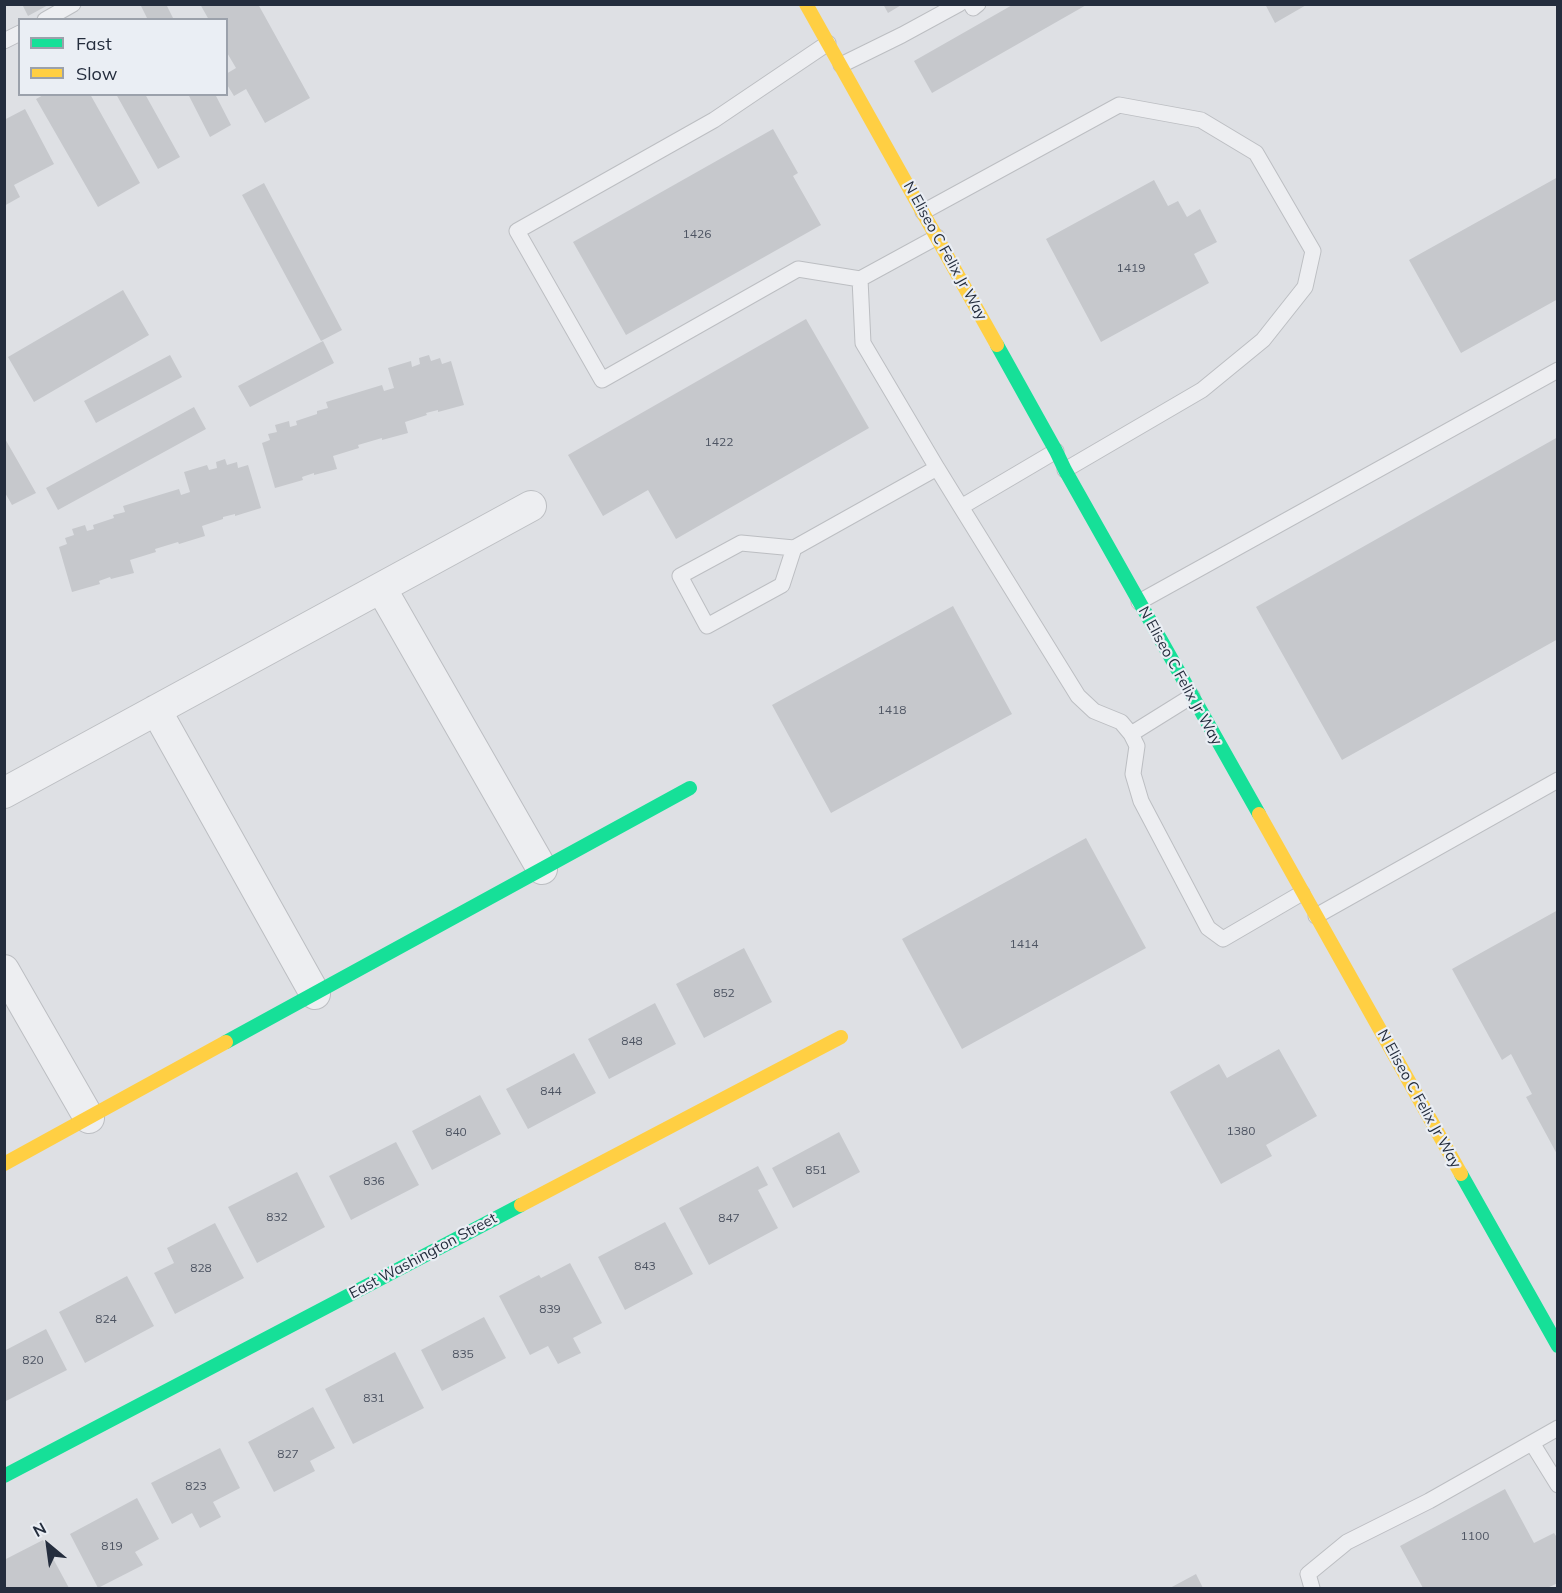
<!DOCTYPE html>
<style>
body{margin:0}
#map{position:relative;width:1562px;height:1593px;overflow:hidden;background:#dee0e4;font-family:Mulish,sans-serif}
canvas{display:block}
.frame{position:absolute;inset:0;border:6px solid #242d3d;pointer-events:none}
.legend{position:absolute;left:18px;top:18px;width:210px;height:78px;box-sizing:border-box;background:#eaeef4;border:2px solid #9ba1ab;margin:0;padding:8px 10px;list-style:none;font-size:18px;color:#242d3d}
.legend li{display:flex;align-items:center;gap:12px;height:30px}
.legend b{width:30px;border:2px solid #9ba1ab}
.north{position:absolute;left:18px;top:1515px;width:60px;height:60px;-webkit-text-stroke:4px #eaeef4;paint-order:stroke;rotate:331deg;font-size:16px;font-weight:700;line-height:24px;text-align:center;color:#242d3d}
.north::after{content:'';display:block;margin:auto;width:21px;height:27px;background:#242d3d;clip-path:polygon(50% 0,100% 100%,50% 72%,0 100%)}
</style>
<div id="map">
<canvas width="1562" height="1593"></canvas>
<div class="frame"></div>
<ul class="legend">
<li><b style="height:8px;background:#16e098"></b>Fast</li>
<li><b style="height:8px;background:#ffcf43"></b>Slow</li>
</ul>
<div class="north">N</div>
</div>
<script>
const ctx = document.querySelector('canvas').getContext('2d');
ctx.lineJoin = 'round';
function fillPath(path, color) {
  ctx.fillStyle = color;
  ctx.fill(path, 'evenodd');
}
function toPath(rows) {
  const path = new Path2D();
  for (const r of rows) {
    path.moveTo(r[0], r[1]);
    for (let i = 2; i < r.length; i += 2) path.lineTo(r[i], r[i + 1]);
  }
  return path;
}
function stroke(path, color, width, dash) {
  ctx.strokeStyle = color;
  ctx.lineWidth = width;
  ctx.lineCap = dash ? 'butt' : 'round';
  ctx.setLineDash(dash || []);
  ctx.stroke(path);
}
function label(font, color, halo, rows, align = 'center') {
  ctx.font = font + ' Mulish,sans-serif';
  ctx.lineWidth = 4.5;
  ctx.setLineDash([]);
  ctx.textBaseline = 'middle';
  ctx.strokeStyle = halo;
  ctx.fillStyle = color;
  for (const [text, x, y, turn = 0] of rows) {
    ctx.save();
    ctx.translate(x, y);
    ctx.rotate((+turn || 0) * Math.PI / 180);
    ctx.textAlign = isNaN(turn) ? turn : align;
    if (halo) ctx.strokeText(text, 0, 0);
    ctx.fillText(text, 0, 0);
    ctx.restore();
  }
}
const building = toPath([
 [22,4,50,4,28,16],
 [140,4,166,4,174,20,148,20],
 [200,4,258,4,310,98,265,123,246,89,234,96,226,83,226,74,236,68,226,51,226,20,209,20],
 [883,4,903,4,888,13],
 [1014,4,1088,4,932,93,914,61],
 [1265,4,1308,4,1275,23],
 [45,94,90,94,140,183,98,207,36,99],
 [116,94,145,94,180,157,158,169],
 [188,94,215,94,231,125,210,137],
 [25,109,54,164,14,185,20,197,4,206,4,120],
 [773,129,798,173,793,176,821,225,626,335,573,242],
 [1558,177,1558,299,1461,353,1409,260],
 [1154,180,1168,206,1178,201,1187,217,1200,209,1217,242,1194,254,1209,283,1101,342,1046,239],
 [264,183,342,330,321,341,242,195],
 [123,290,149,335,34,402,8,357],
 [806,319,869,428,676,539,648,490,603,516,568,455],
 [323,341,334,363,250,407,238,386],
 [170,355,182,377,96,423,84,401],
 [429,355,431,361,440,358,442,364,451,361,464,405,438,412,438,410,426,413,427,415,405,422,408,433,382,440,382,438,358,445,359,448,333,456,337,469,314,475,314,473,302,477,303,480,275,488,262,443,270,440,268,434,277,432,275,425,289,421,290,427,297,425,296,421,317,414,317,411,328,408,326,402,382,385,384,391,394,388,388,368,411,361,412,367,420,364,419,358],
 [194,407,206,429,58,510,46,488],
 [4,437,36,493,12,505,4,491],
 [1558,437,1558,639,1342,760,1256,607],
 [225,459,227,465,237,462,238,468,248,465,261,508,235,516,235,514,223,517,223,519,202,526,205,536,179,544,178,542,155,549,156,552,130,560,134,573,111,579,110,577,99,581,100,584,72,592,59,547,67,544,65,538,74,535,72,529,85,525,87,531,94,529,93,525,114,518,113,515,125,512,123,506,179,489,181,495,190,492,184,472,207,465,209,470,217,468,216,462],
 [953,606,1012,714,831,813,772,705],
 [1086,838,1146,948,962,1049,902,939],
 [1558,910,1558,1156,1526,1097,1532,1094,1511,1054,1502,1060,1452,969],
 [744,948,772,1002,704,1038,676,984],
 [655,1003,676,1044,609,1079,588,1039],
 [1279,1049,1317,1116,1266,1145,1272,1156,1221,1184,1170,1092,1219,1064,1227,1078],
 [574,1053,596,1093,528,1129,506,1089],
 [480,1095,501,1134,432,1170,412,1131],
 [839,1132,860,1172,793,1208,772,1168],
 [396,1142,419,1185,351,1220,329,1176],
 [758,1166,768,1185,758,1190,778,1228,709,1265,679,1208],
 [297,1172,325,1227,257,1263,228,1207],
 [665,1222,693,1274,625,1310,598,1257],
 [215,1223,244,1278,175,1314,154,1273,174,1263,167,1248],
 [570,1263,602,1323,573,1338,581,1353,558,1364,548,1346,530,1355,499,1296,539,1275,541,1278],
 [127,1276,154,1326,85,1363,59,1312],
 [484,1317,506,1358,442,1391,421,1350],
 [46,1329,67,1370,4,1402,4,1351],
 [395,1352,424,1408,353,1444,325,1389],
 [313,1407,335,1448,310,1461,315,1471,274,1492,248,1442],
 [220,1448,240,1488,213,1502,221,1517,200,1528,192,1513,172,1524,151,1483],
 [1505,1489,1534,1543,1554,1533,1558,1539,1558,1583,1547,1588,1423,1588,1400,1546],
 [137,1498,159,1539,135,1552,143,1565,98,1588,70,1534],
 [43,1540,69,1588,4,1588,4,1560],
 [1196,1574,1203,1588,1170,1588]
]);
const lane = toPath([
 [971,4,973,8,978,4],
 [45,20,73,4],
 [4,41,20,33],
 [828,43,714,120,517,231,602,380,798,269,860,279,937,237],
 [841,65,902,35,959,4],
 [923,212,1119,105,1201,120,1256,153,1313,251,1305,287,1263,340,1202,390,1065,470],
 [937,468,961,507,1056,451],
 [961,507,1078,696,1094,711,1121,722,1131,734,1137,746,1133,774,1141,801,1208,928,1223,939,1302,893],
 [794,548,782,585,707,626,680,576,741,543,794,548,937,468,863,343,860,279],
 [1139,602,1558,370],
 [1131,734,1192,696],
 [1316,916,1558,780],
 [1532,1443,1558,1485],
 [1312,1588,1308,1574,1347,1542,1429,1501,1558,1428]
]);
const street = toPath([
 [381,588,542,869],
 [156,710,315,994],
 [4,793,531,506],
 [4,970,89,1118]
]);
const fast = toPath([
 [997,345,1056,451,1065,470,1259,814],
 [226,1042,690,788],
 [1461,1174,1558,1346],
 [4,1476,521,1205]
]);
const slow = toPath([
 [806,4,997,345],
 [1259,814,1461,1174],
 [4,1164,226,1042],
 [521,1205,841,1037]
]);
const numberNames = [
 ["1426",697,234],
 ["1419",1131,268],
 ["1422",719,442],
 ["1418",892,710],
 ["1414",1024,944],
 ["852",724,993],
 ["848",632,1041],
 ["844",551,1091],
 ["1380",1241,1131],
 ["840",456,1132],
 ["851",816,1170],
 ["836",374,1181],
 ["832",277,1217],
 ["847",729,1218],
 ["843",645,1266],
 ["828",201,1268],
 ["839",550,1309],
 ["824",106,1319],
 ["835",463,1354],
 ["820",33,1360],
 ["831",374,1398],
 ["827",288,1454],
 ["823",196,1486],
 ["1100",1475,1536],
 ["819",112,1546]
];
const streetNames = [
 ["N Eliseo C Felix Jr Way",945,251,61],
 ["N Eliseo C Felix Jr Way",1180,676,61],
 ["N Eliseo C Felix Jr Way",1419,1099,61],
 ["East Washington Street",423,1256,-28]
];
fillPath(building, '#c6c8cc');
stroke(lane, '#bcbec2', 17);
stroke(street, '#bcbec2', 32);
stroke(lane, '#edeef1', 15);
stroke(street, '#edeef1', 30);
stroke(fast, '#16e098', 14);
stroke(slow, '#ffcf43', 14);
label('12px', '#4d5462', null, numberNames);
label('15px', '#242d3d', '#eaeef4', streetNames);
</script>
